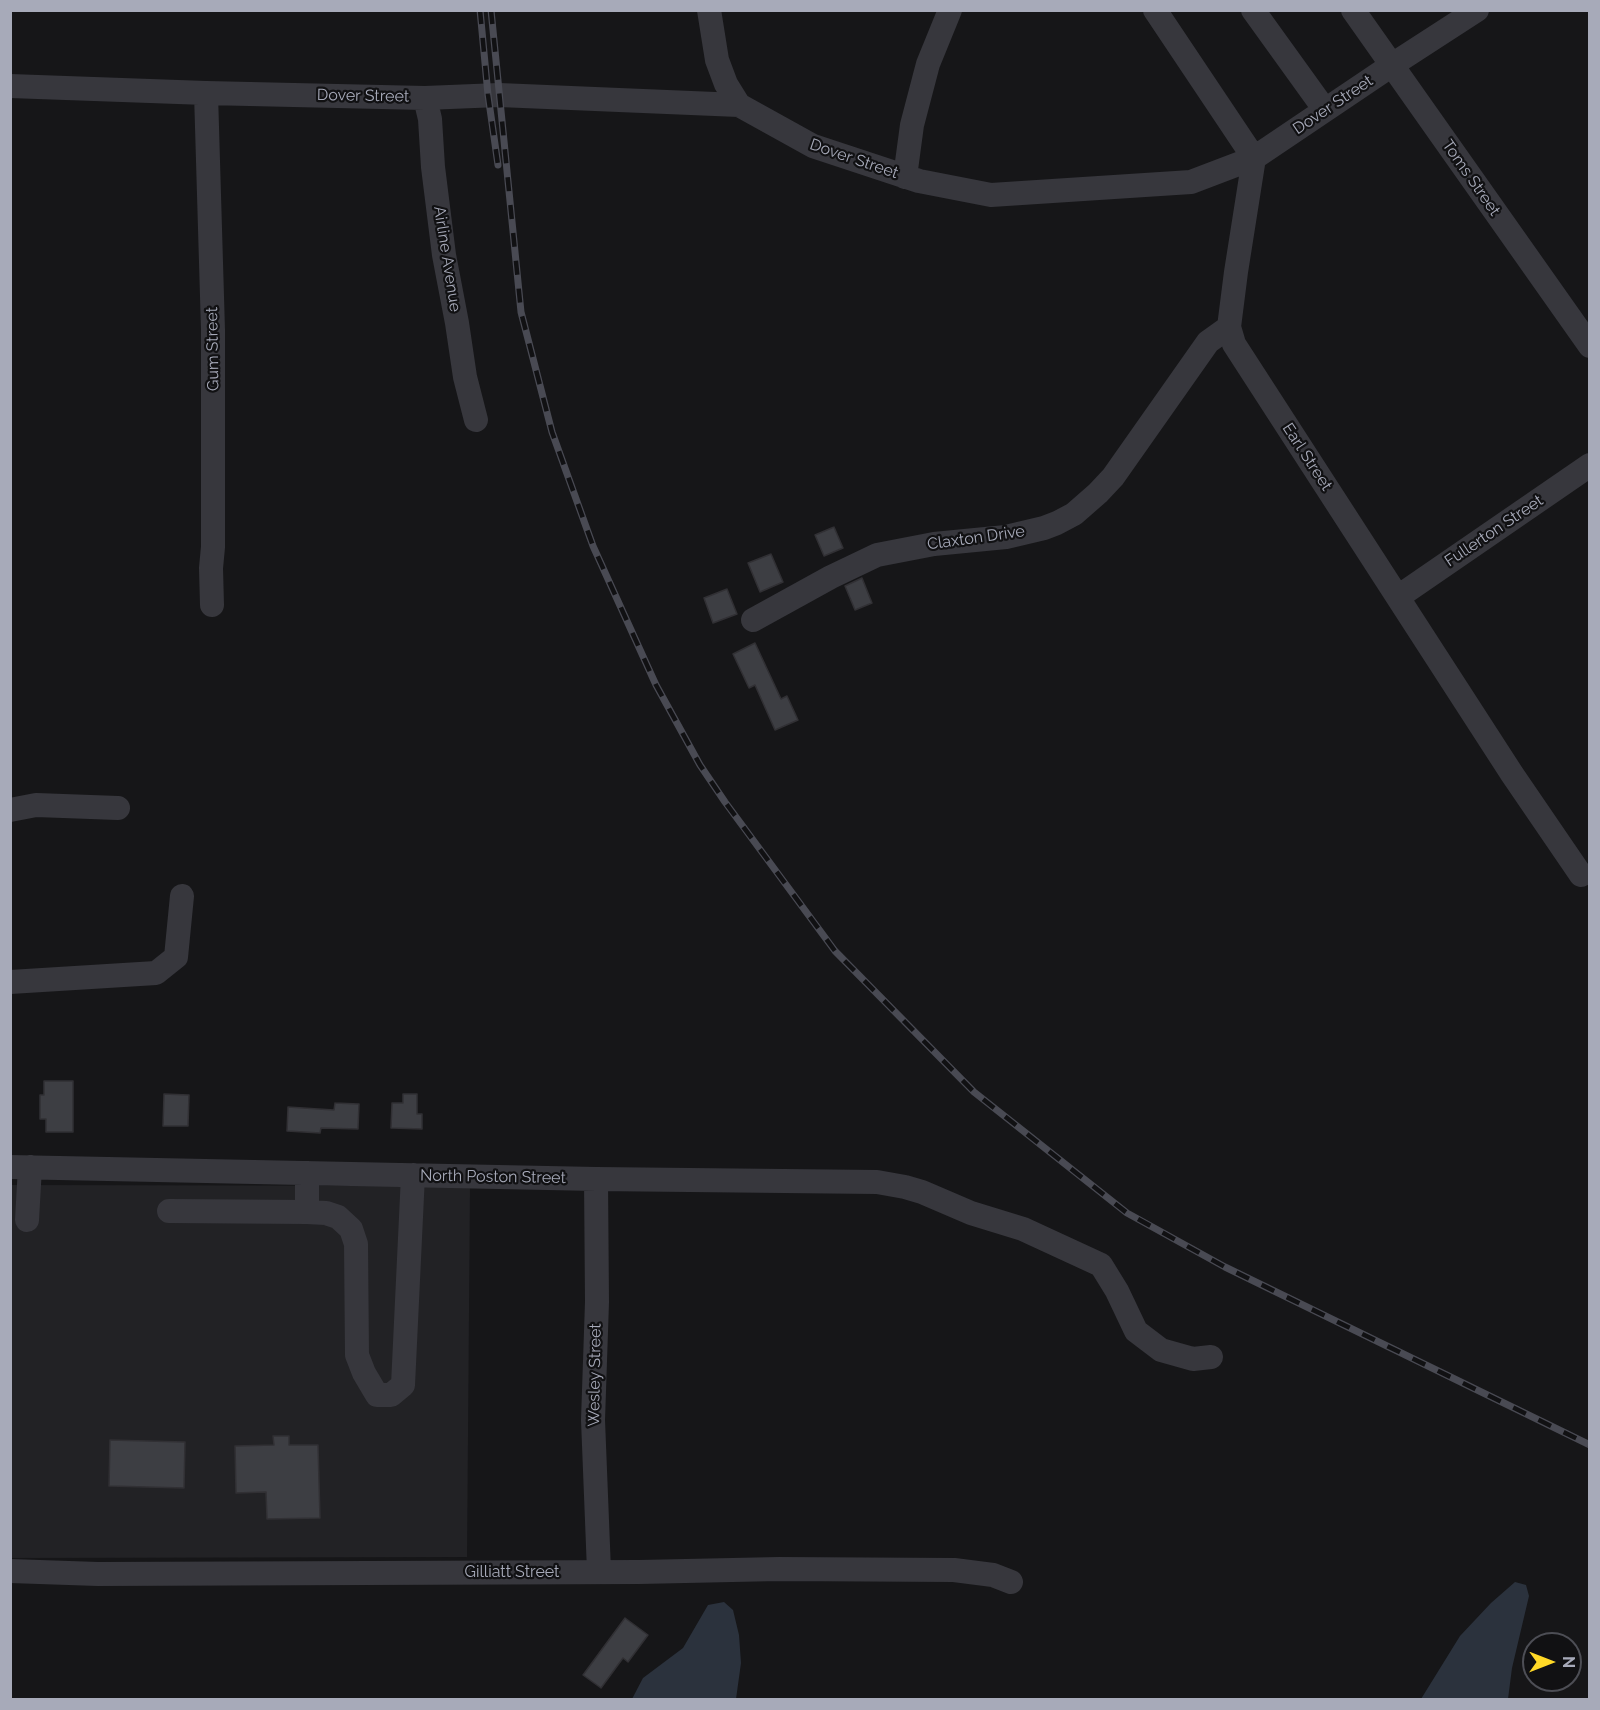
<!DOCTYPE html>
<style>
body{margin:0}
#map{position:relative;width:1600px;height:1710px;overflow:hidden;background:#161618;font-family:Raleway,sans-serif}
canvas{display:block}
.frame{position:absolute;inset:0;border:12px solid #a7aab9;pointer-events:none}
.north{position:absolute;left:1522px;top:1632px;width:60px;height:60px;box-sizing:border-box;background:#111113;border:2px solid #4d4e55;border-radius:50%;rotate:90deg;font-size:16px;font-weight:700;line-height:24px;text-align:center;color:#a7aab9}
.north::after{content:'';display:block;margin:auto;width:21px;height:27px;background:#ffd927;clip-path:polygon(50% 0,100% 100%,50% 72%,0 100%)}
</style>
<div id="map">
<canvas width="1600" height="1710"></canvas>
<div class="frame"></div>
<div class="north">N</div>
</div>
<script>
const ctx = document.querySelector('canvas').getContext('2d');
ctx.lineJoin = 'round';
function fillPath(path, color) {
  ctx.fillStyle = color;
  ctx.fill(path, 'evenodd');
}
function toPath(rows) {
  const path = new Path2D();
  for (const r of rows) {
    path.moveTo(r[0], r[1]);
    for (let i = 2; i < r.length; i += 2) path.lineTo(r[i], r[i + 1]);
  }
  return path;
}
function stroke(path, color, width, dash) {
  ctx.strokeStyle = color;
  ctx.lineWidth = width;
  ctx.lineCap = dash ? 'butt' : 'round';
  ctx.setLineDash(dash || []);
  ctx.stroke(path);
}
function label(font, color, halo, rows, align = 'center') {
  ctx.font = font + ' Raleway,sans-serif';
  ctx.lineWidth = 4.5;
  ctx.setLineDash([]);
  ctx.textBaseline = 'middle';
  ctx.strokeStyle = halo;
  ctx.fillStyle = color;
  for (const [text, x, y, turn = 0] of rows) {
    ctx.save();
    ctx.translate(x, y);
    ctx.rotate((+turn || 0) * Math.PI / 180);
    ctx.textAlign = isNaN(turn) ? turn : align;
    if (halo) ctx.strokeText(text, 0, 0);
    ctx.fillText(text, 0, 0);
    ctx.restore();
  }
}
const built = toPath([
 [11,1185,470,1186,467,1557,11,1558]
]);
const water = toPath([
 [1515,1582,1526,1585,1529,1596,1512,1668,1508,1699,1421,1699,1460,1636,1491,1603],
 [724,1602,733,1610,739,1635,741,1663,736,1699,632,1699,643,1678,683,1648,708,1605]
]);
const building = toPath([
 [834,527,843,548,824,556,815,535,834,527],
 [771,554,783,582,760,592,748,563,771,554],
 [862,578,872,603,855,610,845,586,862,578],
 [727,589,737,614,713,623,704,598,727,589],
 [755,643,781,699,787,696,798,720,775,730,755,685,749,688,733,654,755,643],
 [44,1081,73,1081,73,1132,46,1132,46,1119,40,1119,40,1095,44,1095,44,1081],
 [164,1094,189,1095,188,1126,163,1126,164,1094],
 [403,1094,417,1094,417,1114,422,1114,422,1129,391,1128,392,1103,403,1103,403,1094],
 [335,1103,359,1104,358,1129,321,1128,320,1133,287,1131,288,1107,334,1110,335,1103],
 [273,1436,289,1436,289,1445,318,1445,320,1518,267,1519,266,1492,236,1493,235,1446,274,1445,273,1436],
 [110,1440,185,1442,184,1488,109,1486,110,1440],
 [625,1618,648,1635,628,1662,623,1658,601,1688,583,1675,625,1618]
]);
const minor = toPath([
 [709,10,717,60,726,84,739,105],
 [1155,10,1254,158,1236,272,1229,327,1234,344,1512,774,1581,875],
 [1253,10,1325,110],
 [1353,10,1590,346],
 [10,86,206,93,425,98,499,95,739,105,813,146,919,181,991,195,1191,182,1254,158,1392,65,1477,10],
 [206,93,213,330,213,547,211,568,212,605],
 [425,98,430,119,433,167,444,255,457,323,465,377,476,420],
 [905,177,912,125,928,64,950,10],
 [1398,597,1590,465],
 [753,620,831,577,877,555,934,544,1006,537,1044,528,1057,523,1074,514,1098,493,1113,477,1208,342,1229,327],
 [10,810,36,805,118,808],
 [10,982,156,973,176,957,182,896],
 [10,1167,596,1179,877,1182,905,1187,922,1192,971,1213,1023,1229,1101,1265,1117,1291,1136,1331,1161,1350,1193,1359,1211,1357],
 [307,1173,307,1212,326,1213,338,1217,351,1229,356,1244,357,1355,364,1373,377,1395,391,1395,403,1385,413,1175],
 [596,1179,597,1302,593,1420,599,1571],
 [169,1211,307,1212],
 [27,1220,30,1167],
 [10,1571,98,1574,639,1572,779,1569,954,1570,993,1575,1011,1582]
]);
const rail = toPath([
 [480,10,488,95,498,165],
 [491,10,521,312,552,432,593,546,656,685,700,765,725,802,835,951,974,1092,1127,1213,1225,1267,1590,1445]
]);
const streetNames = [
 ["Dover Street",363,96,1],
 ["Dover Street",1333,105,-34],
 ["Dover Street",854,159,19],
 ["Toms Street",1471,178,55],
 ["Airline Avenue",447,259,81],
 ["Gum Street",213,349,-91],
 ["Earl Street",1307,457,57],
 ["Fullerton Street",1494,531,-34],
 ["Claxton Drive",976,538,-8],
 ["North Poston Street",493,1177,1],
 ["Wesley Street",595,1375,-89],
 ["Gilliatt Street",512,1572]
];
fillPath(built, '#222225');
fillPath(water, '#2b323d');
fillPath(building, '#3d3e43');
stroke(building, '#313034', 1.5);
stroke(minor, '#37373d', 24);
stroke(rail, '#494a53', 7);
stroke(rail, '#111113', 4.5, [14]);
label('16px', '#a7aab9', '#111113', streetNames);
</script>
